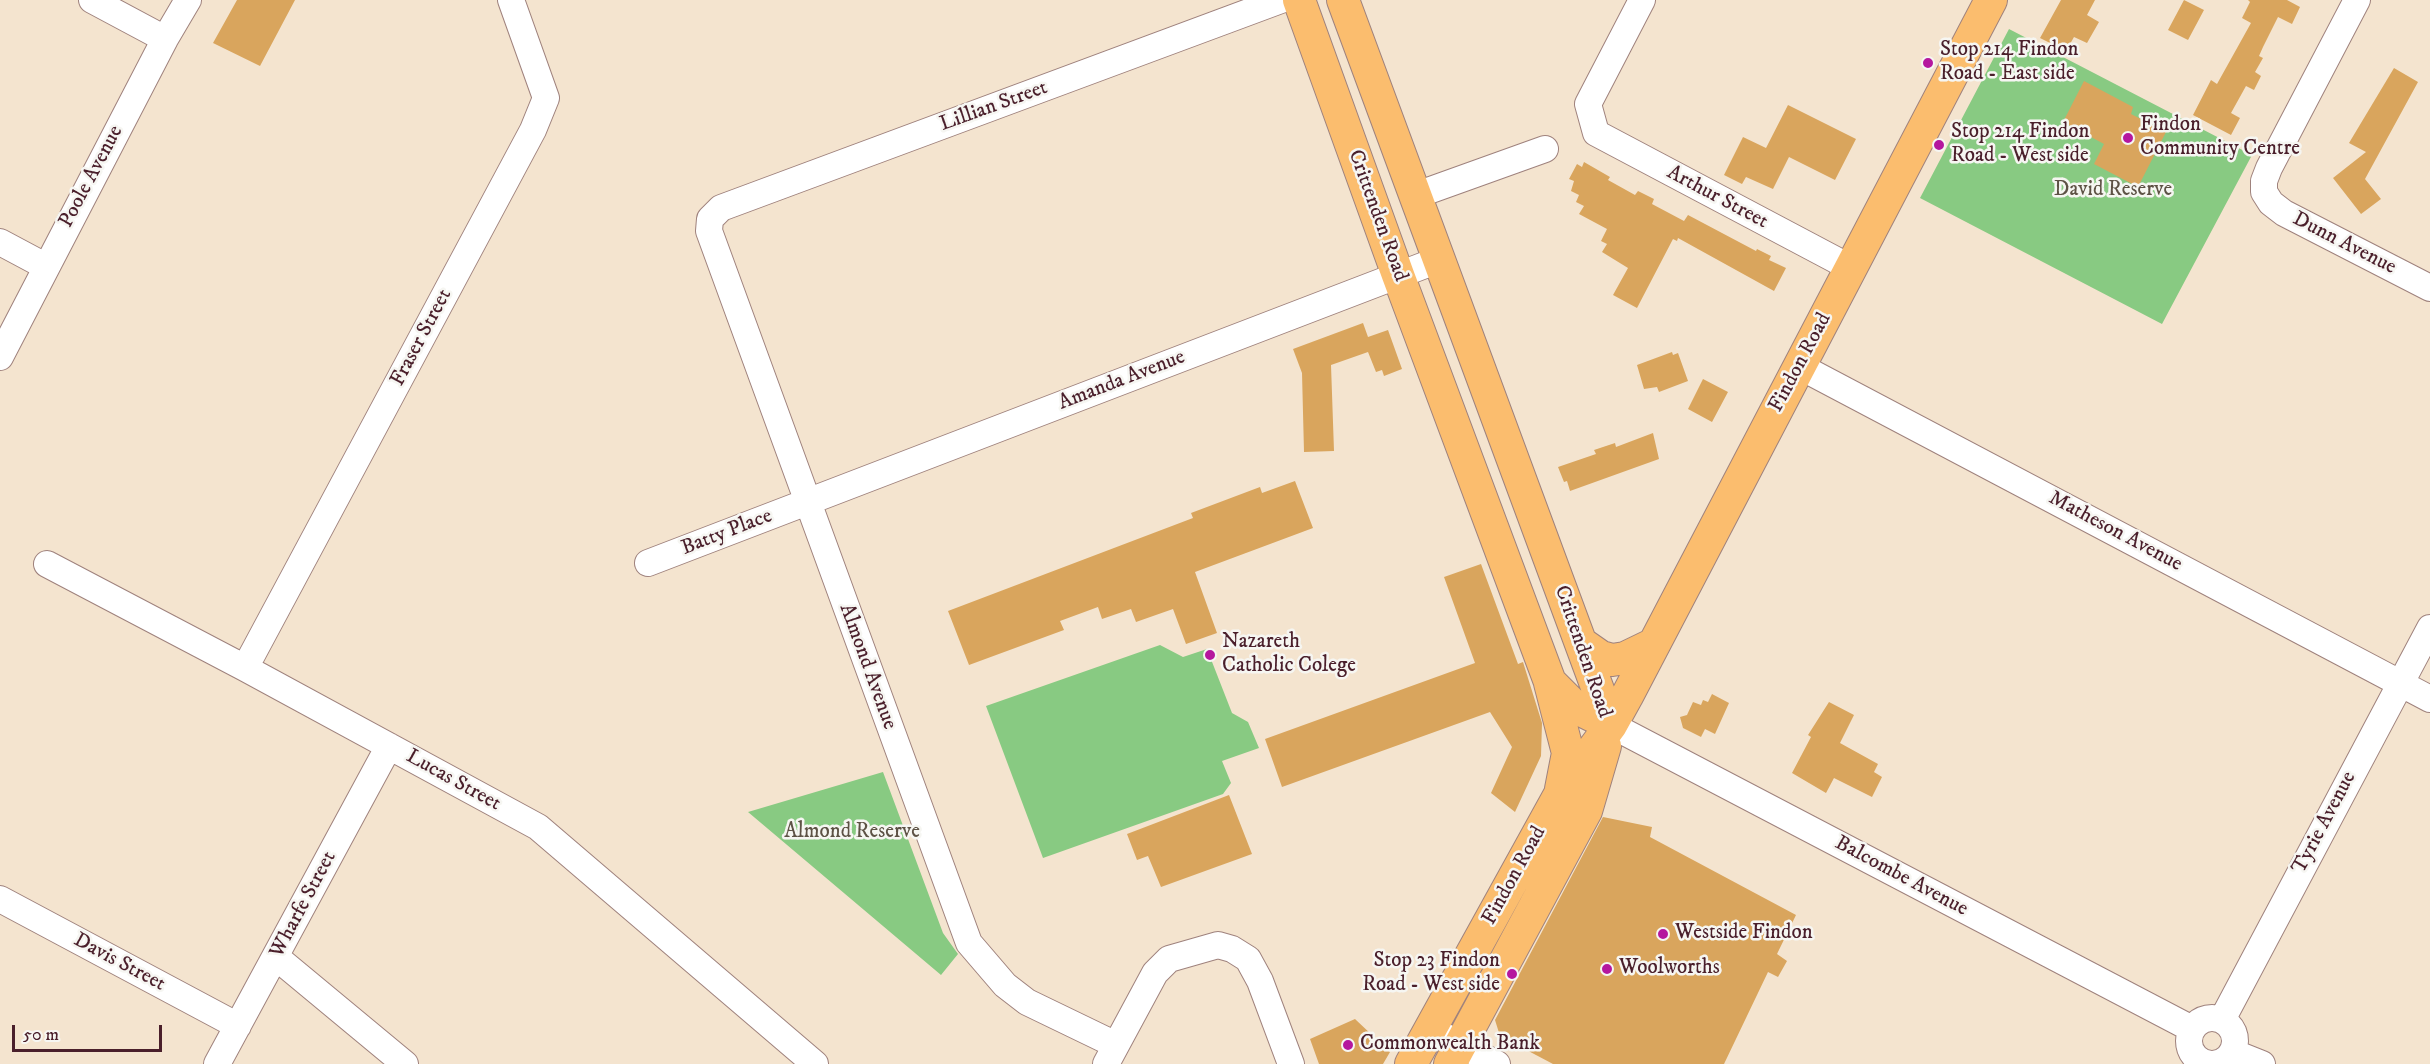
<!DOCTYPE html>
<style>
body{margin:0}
#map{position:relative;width:2430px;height:1064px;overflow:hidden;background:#f4e4cf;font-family:"IM FELL DW Pica",serif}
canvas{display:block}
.scale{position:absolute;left:12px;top:1025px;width:150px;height:27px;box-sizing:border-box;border:3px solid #4a1f2b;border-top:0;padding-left:8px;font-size:18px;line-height:21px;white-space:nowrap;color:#4a1f2b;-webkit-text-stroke:4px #f6f6f2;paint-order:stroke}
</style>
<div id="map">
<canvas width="2430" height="1064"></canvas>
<div class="scale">50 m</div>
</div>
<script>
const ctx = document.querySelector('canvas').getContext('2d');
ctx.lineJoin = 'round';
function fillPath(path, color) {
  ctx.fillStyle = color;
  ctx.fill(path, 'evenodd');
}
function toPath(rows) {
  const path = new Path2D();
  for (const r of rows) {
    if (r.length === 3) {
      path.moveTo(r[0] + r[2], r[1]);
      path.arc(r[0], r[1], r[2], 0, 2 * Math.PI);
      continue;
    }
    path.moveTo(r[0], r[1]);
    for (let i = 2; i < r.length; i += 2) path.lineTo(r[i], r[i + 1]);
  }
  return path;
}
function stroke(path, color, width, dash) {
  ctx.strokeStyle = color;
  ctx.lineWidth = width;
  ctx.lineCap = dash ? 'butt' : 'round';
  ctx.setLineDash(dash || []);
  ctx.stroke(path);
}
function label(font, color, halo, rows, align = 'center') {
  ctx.font = font + ' "IM FELL DW Pica",serif';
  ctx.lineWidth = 5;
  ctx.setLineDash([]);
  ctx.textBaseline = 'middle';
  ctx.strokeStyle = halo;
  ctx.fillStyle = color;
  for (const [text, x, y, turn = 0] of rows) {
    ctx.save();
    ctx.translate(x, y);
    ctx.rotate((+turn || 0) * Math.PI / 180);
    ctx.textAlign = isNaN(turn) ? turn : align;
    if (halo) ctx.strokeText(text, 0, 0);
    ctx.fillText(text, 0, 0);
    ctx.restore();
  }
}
const green = toPath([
 [2009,29,2252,155,2162,324,1920,198],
 [1160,645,1183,657,1207,649,1232,713,1248,722,1259,748,1222,761,1231,783,1223,794,1043,858,986,706],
 [883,772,943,933,958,954,941,975,748,812]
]);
const building = toPath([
 [237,0,295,0,260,66,213,43],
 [2061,0,2095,0,2087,15,2099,22,2087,43,2074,37,2066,51,2040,38],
 [2184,0,2204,10,2188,40,2168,30],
 [2248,0,2287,0,2300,7,2292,24,2278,17,2263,47,2259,56,2263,58,2255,72,2261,76,2254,90,2246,86,2231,113,2240,118,2231,135,2193,115,2211,80,2217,84,2251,23,2242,18,2250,2],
 [2394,68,2418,82,2365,179,2381,199,2361,214,2333,178,2366,152,2349,143],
 [2084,81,2133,107,2131,114,2166,132,2138,187,2094,164,2104,144,2063,122],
 [1788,105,1856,139,1835,180,1789,157,1773,189,1746,177,1742,184,1724,175,1743,137,1766,148],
 [1584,162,1610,177,1608,180,1635,195,1638,191,1654,199,1652,204,1684,221,1688,215,1756,251,1757,249,1771,256,1769,260,1786,268,1774,291,1678,238,1677,241,1673,239,1637,308,1613,295,1628,268,1602,252,1607,244,1601,241,1607,229,1579,214,1584,206,1576,202,1579,195,1571,191,1574,181,1569,179,1577,164,1582,167],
 [1363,323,1368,337,1388,330,1402,369,1384,376,1382,370,1376,372,1368,352,1331,365,1334,451,1304,452,1302,373,1293,349],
 [1672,352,1673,355,1678,353,1688,381,1659,392,1657,387,1644,389,1637,365],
 [1703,379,1728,392,1712,422,1688,409],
 [1653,433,1659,459,1570,491,1567,481,1564,482,1558,467,1596,454,1594,450,1615,443,1616,447],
 [1295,481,1313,528,1195,572,1217,633,1186,644,1173,609,1136,622,1131,609,1102,619,1098,607,1060,621,1064,630,969,665,948,611,1193,518,1191,513,1260,487,1262,493],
 [1481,564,1518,664,1523,662,1542,723,1541,756,1515,812,1491,793,1512,747,1490,712,1282,787,1265,739,1475,663,1444,577],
 [1712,694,1729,703,1715,734,1705,729,1701,737,1683,728,1680,717,1687,715,1693,702,1701,705,1703,700,1708,702],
 [1829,702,1854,715,1840,743,1878,764,1874,772,1882,777,1872,797,1834,778,1826,793,1792,773,1811,737,1808,735],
 [1229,795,1252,854,1161,887,1148,856,1137,860,1127,834],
 [1603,817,1652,827,1650,837,1796,915,1777,954,1787,961,1778,977,1768,972,1724,1064,1553,1064,1500,1036,1495,1020],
 [1355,1019,1390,1052,1383,1064,1319,1064,1310,1039]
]);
const minor = toPath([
 [92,0,165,39],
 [1642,0,1588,104,1596,133,1851,268],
 [2357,0,2269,168,2264,181,2264,192,2271,203,2284,213,2430,288],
 [1414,196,1545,149],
 [0,242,45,266],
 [0,357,165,39,188,0],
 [1799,366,2430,699],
 [648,563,1438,260],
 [47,564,245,668,538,827,815,1064],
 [245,668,533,130,546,98,511,0],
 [1611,725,2192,1029],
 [0,899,238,1026],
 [276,957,405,1064],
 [2212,1041,23],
 [2222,1020,2430,628],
 [1429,1028,1497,1064],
 [1116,1045,1027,1002,1005,985,969,943,709,231,710,219,721,208,1281,0],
 [2232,1052,2262,1064],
 [217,1064,389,746],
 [1106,1064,1155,973,1169,959,1218,945,1232,949,1248,959,1260,981,1291,1064]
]);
const major = toPath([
 [1299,0,1398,275,1550,682,1575,707,1611,725],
 [1343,0,1611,725],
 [1581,643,1601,657,1612,660,1625,658,1652,645],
 [1550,683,1568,753,1561,789],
 [1411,1064,1559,796,1611,725,1627,696,1991,0],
 [1450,1064,1586,811,1605,746]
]);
const markers = [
 [1928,63,6,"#b5179e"],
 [2128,138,6,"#b5179e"],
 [1939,145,6,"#b5179e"],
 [1210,655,6,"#b5179e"],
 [1663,934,6,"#b5179e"],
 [1607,969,6,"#b5179e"],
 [1512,974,6,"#b5179e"],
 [1348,1045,6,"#b5179e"]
];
const poiNames = [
 ["Stop 214 Findon",1940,51],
 ["Road - East side",1940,75],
 ["Findon",2140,126],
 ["Community Centre",2140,150],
 ["Stop 214 Findon",1951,133],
 ["Road - West side",1951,157],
 ["Nazareth",1222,643],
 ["Catholic Colege",1222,667],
 ["Westside Findon",1675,934],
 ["Stop 23 Findon",1500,962,"right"],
 ["Road - West side",1500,986,"right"],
 ["Woolworths",1619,969],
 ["Commonwealth Bank",1360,1045]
];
const streetNames = [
 ["Lillian Street",994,107,-20],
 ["Poole Avenue",92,177,-62],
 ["Arthur Street",1717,198,28],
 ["Crittenden Road",1377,216,70],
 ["Dunn Avenue",2344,244,27],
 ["Fraser Street",422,338,-62],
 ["Findon Road",1801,363,-62],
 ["Amanda Avenue",1122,381,-21],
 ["Matheson Avenue",2115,532,28],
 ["Batty Place",727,533,-21],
 ["Crittenden Road",1582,652,71],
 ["Almond Avenue",867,667,70],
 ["Lucas Street",453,781,29],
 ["Tyrie Avenue",2325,823,-62],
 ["Findon Road",1515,876,-61],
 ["Balcombe Avenue",1901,877,28],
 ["Wharfe Street",304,905,-62],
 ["Davis Street",119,963,28]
];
const parkNames = [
 ["David Reserve",2113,191],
 ["Almond Reserve",852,833]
];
fillPath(green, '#88ca82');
fillPath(building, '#d9a55d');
stroke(minor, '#9f827d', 28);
stroke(major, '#9f827d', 34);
stroke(minor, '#fff', 26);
stroke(major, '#fbbd6e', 32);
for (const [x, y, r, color] of markers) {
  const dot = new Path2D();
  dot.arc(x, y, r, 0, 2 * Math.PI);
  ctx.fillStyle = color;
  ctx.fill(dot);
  stroke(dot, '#f6f6f2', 2);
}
label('21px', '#4a1f2b', '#f6f6f2', poiNames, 'left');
label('21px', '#4a1f2b', '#f6f6f2', streetNames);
label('21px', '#5d5245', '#f6f6f2', parkNames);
</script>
